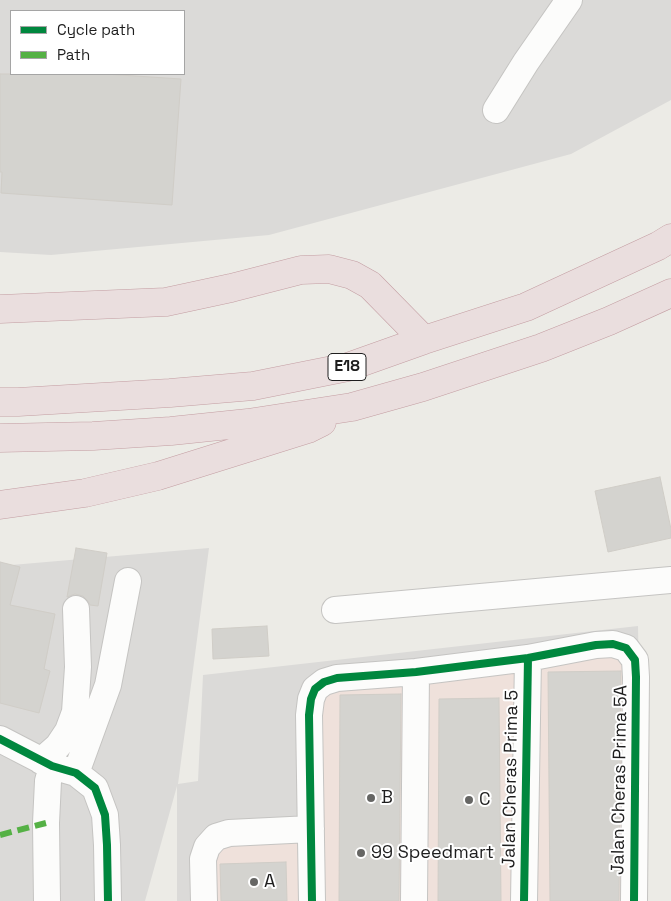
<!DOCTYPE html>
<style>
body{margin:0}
#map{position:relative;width:671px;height:901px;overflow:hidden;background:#ecebe6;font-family:"Space Grotesk",sans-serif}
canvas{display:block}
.legend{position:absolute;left:10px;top:10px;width:175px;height:65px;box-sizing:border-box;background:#fff;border:1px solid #a5a5a5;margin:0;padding:6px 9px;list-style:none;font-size:15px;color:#1e1e1e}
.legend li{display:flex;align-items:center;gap:10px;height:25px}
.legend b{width:25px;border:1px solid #a5a5a5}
</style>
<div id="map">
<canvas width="671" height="901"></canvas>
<ul class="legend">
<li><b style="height:6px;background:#00873e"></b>Cycle path</li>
<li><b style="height:6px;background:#55b145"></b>Path</li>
</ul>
</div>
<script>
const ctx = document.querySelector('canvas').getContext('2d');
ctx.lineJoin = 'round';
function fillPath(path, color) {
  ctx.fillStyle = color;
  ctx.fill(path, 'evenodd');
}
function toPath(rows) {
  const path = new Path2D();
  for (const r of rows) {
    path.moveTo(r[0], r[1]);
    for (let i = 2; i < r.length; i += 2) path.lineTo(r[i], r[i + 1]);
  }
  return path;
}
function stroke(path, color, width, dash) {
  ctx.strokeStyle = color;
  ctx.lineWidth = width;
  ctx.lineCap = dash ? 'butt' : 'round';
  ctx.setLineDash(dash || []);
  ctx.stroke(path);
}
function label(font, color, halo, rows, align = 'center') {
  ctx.font = font + ' "Space Grotesk",sans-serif';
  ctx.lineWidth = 4;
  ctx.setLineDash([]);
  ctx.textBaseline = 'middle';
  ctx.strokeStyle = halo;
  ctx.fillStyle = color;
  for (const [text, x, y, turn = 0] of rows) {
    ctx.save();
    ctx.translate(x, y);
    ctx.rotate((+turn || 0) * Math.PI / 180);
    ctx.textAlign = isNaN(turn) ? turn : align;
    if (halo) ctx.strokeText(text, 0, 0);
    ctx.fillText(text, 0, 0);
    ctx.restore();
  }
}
const residential = toPath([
 [0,0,671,0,671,100,571,154,269,235,51,255,0,252],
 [11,11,184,11,184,74,11,74],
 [209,548,178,784,198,781,203,675,638,626,643,901,177,901,177,786,145,901,0,901,0,566]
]);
const commercial = toPath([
 [608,652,628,665,627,901,211,901,215,848,224,842,317,838,316,713,326,690]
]);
const building = toPath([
 [0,74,105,74,181,79,172,205,1,193,2,172,0,172,0,74],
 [660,477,671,529,671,538,608,552,595,491,660,477],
 [76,548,107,553,98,606,90,605,88,601,83,596,75,594,67,597,76,548],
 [0,562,20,567,10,605,55,614,44,669,50,671,39,713,0,703,0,562],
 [267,626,269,656,213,659,212,629,267,626],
 [621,671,619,901,550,901,548,672,621,671],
 [401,694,399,901,339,901,340,695,401,694],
 [499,698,501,901,438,901,439,699,499,698],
 [286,862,287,901,221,901,220,864,286,862]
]);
const minor = toPath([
 [496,110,526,62,569,0],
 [335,610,671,580],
 [0,739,52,766,76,773,95,788,105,815,107,845,108,901],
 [41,761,58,746,68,731,75,712,78,667,76,609],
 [76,773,108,685,128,581],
 [47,901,46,823,48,781,52,766],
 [204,901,203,859,207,847,216,837,229,833,311,829],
 [312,901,309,715,311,699,315,689,324,682,337,678,416,672,528,658,596,645,613,644,626,648,635,660,636,677,634,901],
 [414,901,416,672],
 [524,901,528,658]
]);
const highway = toPath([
 [0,309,166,302,231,288,301,270,329,269,352,275,370,285,424,340],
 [0,402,18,402,170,393,253,386,348,367,424,340,526,307,658,246,671,238],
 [0,438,93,436,171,431,248,423,352,407,423,387,541,348,609,321,671,293],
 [0,505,85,493,158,476,308,429,322,422]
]);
const quiet = toPath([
 [0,835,46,823]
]);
const cycleway = toPath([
 [0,739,52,766,76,773,95,788,105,815,107,845,108,901],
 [312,901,309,715,311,699,315,689,324,682,337,678,416,672,528,658,596,645,613,644,626,648,635,660,636,677,634,901],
 [524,901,528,658]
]);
const markers = [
 [371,798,5,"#666664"],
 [469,800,5,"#666664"],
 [361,853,5,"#666664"],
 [254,882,5,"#666664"]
];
const shields = [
 [347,367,38]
];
const shieldNames = [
 ["E18",347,367]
];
const streetNames = [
 ["Jalan Cheras Prima 5",511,779,-89],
 ["Jalan Cheras Prima 5A",620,780,-89]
];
const poiNames = [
 ["B",381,798],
 ["C",479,800],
 ["99 Speedmart",371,853],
 ["A",264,882]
];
fillPath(residential, '#dbdad8');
fillPath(commercial, '#efe1db');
fillPath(building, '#d4d3cf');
stroke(building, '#d0cdc7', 1);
stroke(minor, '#c5c4c2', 28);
stroke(highway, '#c39da2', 29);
stroke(minor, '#fcfcfb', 26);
stroke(highway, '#eadede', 28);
stroke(quiet, '#55b145', 6, [12, 6]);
stroke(cycleway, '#00873e', 8);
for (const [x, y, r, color] of markers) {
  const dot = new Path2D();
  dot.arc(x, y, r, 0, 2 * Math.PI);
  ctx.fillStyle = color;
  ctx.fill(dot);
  stroke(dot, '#fff', 2);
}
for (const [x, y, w] of shields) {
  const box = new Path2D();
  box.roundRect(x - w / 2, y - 13.5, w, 27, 4);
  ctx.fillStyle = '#fff';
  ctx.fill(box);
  stroke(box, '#1e1e1e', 1);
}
label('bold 16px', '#1e1e1e', null, shieldNames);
label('18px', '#1e1e1e', '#fff', streetNames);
label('18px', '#1e1e1e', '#fff', poiNames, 'left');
</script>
